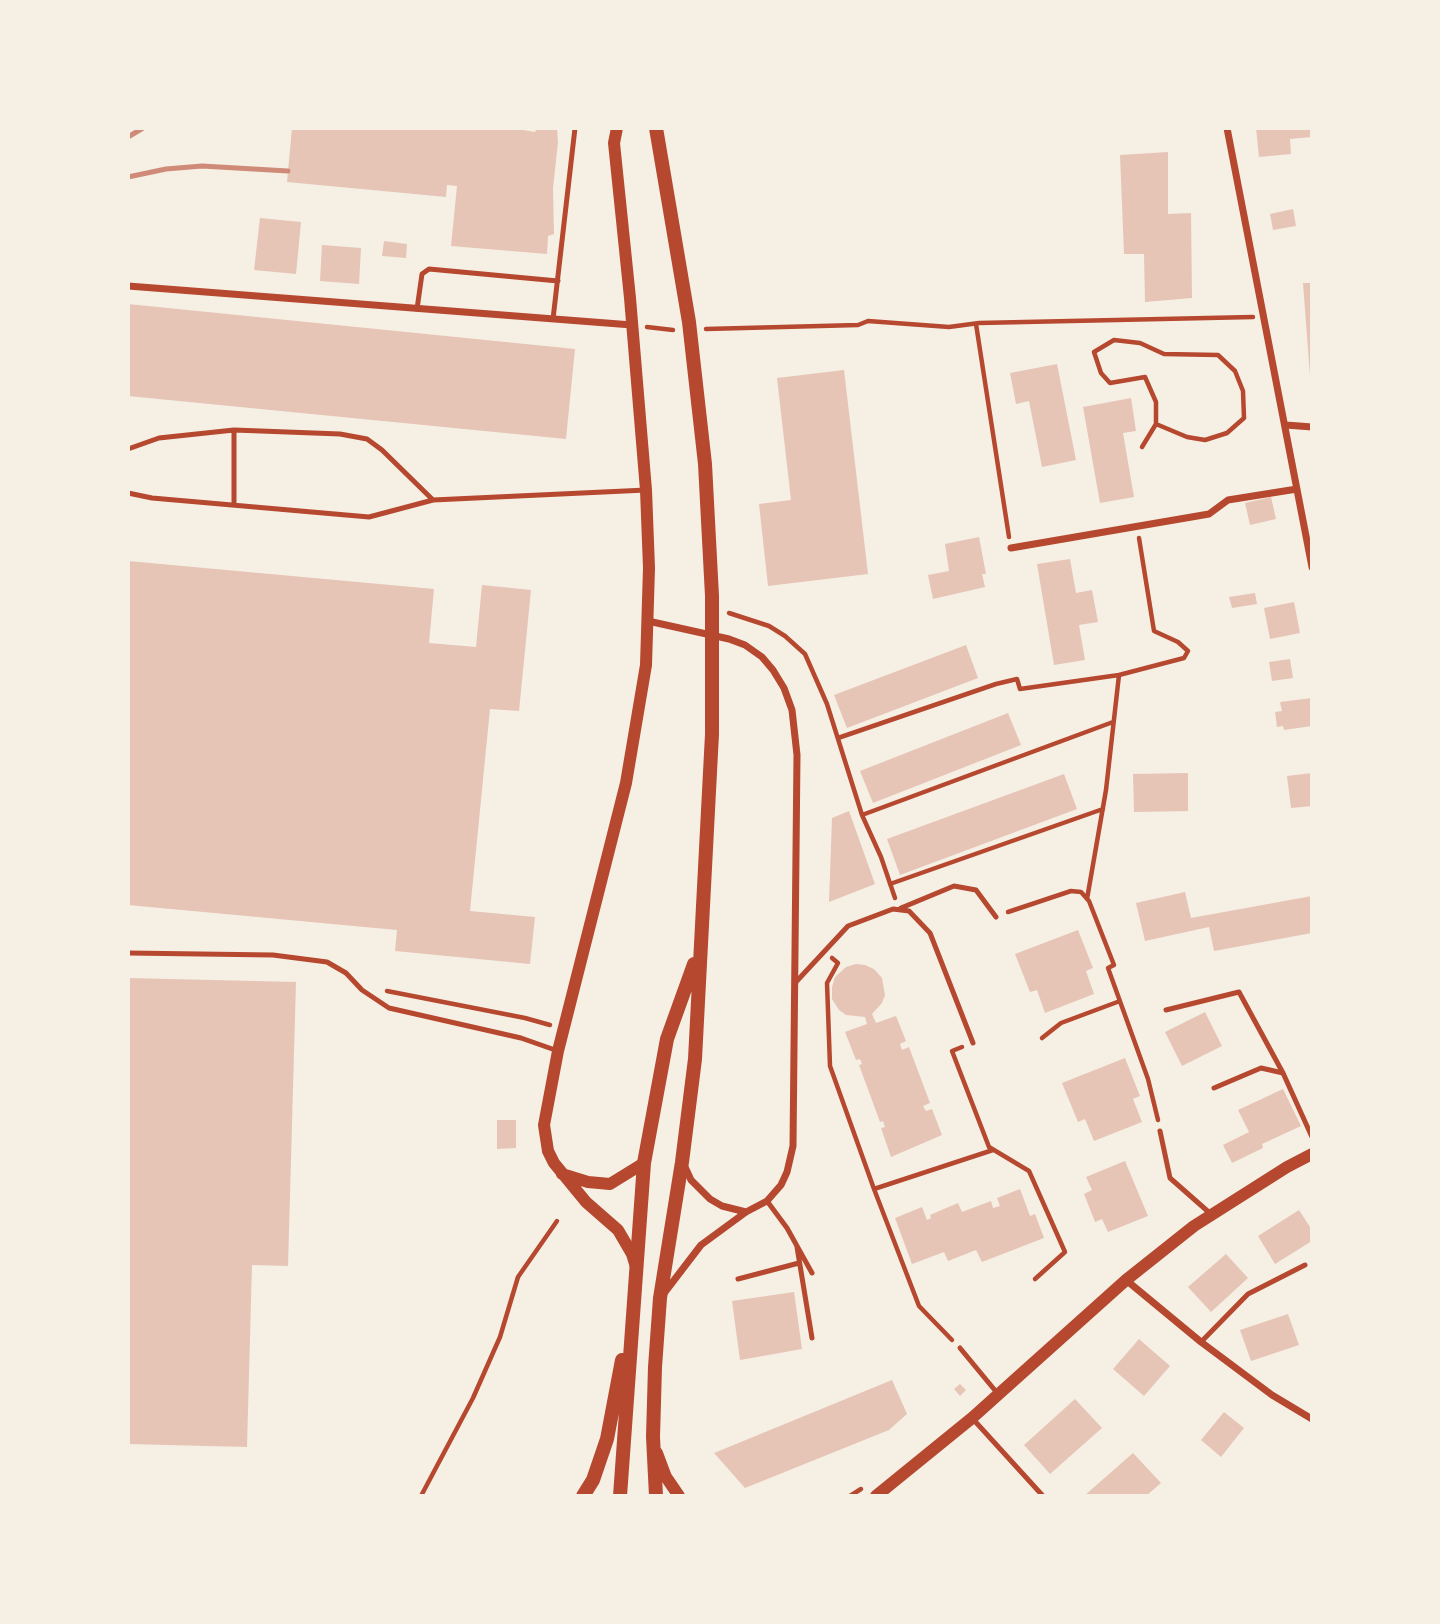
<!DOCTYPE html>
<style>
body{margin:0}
#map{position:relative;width:1440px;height:1624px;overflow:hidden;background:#f6efe4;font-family:"Roboto Condensed",sans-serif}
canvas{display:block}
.frame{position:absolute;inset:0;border:130px solid #f6efe4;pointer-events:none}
</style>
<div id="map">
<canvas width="1440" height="1624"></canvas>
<div class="frame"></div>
</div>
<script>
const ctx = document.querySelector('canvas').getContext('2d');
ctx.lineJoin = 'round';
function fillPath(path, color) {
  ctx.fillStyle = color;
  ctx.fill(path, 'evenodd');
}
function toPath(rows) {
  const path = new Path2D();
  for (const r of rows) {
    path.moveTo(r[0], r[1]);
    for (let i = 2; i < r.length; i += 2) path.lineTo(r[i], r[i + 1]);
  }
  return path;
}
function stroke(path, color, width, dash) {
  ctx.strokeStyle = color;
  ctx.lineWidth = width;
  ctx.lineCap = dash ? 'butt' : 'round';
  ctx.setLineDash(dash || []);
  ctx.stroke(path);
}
const building = toPath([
 [292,128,512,128,535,132,537,128,557,128,558,142,553,188,554,234,548,236,547,254,451,246,457,186,447,185,446,197,287,182],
 [1256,128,1311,128,1312,137,1290,139,1291,154,1259,157],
 [1168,152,1168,214,1191,213,1192,298,1145,302,1144,254,1124,254,1120,155],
 [1293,209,1296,226,1273,230,1270,214],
 [260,218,301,222,296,274,254,270],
 [384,241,407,244,406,258,382,256],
 [322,245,361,248,359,284,320,281],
 [1303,283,1312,283,1312,376,1310,376],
 [128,304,575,349,566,439,128,396],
 [1057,364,1076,460,1042,467,1029,401,1016,404,1010,373],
 [844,370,868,574,768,586,759,504,791,500,777,378],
 [1131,398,1136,431,1123,433,1134,497,1100,503,1083,407],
 [1271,497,1276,519,1250,525,1245,503],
 [979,537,986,574,982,574,985,587,933,599,928,575,949,571,945,544],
 [1070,559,1076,593,1092,590,1098,622,1079,625,1085,660,1054,665,1037,564],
 [128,561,434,589,429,643,476,647,482,585,531,590,519,711,490,709,470,911,535,917,530,964,395,951,397,930,128,905],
 [1255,593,1257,604,1232,608,1229,597],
 [1294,602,1300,633,1270,639,1264,608],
 [966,645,978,678,847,728,834,695],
 [1290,659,1293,678,1272,681,1269,662],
 [1312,698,1312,726,1284,730,1283,726,1277,727,1275,712,1282,711,1280,702],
 [1008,713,1021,745,873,803,860,771],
 [1188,773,1188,811,1134,812,1133,774],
 [1312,773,1312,806,1291,808,1287,776],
 [1064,774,1077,809,900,875,887,839],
 [849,811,875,884,829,902,832,818],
 [1185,892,1191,918,1312,896,1312,933,1214,951,1209,927,1145,941,1136,903],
 [1078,930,1093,968,1086,971,1094,994,1045,1013,1037,990,1030,992,1015,954],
 [856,964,865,965,874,969,882,978,885,995,882,1003,872,1014,876,1023,896,1016,906,1041,900,1044,902,1050,909,1047,930,1103,923,1106,926,1111,932,1109,942,1135,891,1157,881,1128,885,1127,883,1121,880,1122,859,1065,862,1064,860,1059,856,1060,845,1032,867,1024,865,1017,846,1015,839,1010,832,999,832,987,835,977,846,967],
 [128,978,296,982,288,1266,252,1265,247,1447,128,1444],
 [1205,1012,1222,1046,1182,1066,1165,1032],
 [1125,1058,1140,1096,1133,1099,1142,1122,1094,1141,1085,1119,1078,1122,1062,1083],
 [1283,1089,1301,1126,1262,1144,1263,1148,1232,1163,1223,1145,1249,1132,1238,1110],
 [497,1120,516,1120,516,1148,497,1149],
 [1125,1161,1148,1216,1108,1232,1102,1219,1095,1222,1084,1194,1092,1190,1086,1177],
 [1020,1189,1030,1216,1035,1214,1044,1238,982,1262,976,1250,948,1261,944,1252,912,1264,895,1218,922,1207,927,1220,931,1218,930,1215,958,1203,962,1212,991,1201,993,1208,1000,1206,997,1198],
 [1299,1210,1312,1230,1312,1241,1275,1264,1258,1236],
 [1226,1254,1248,1278,1211,1312,1188,1287],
 [794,1292,802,1349,740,1360,732,1301],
 [1288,1314,1299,1345,1251,1361,1240,1330],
 [1139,1339,1170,1366,1144,1396,1113,1369],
 [892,1380,907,1414,889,1430,745,1488,714,1453],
 [960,1384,966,1390,960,1396,954,1389],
 [1075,1399,1102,1428,1050,1474,1024,1445],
 [1224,1412,1244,1428,1221,1457,1201,1440],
 [1133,1453,1161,1483,1146,1496,1084,1496]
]);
const path = toPath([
 [976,324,1009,537],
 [647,327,673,330],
 [706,329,858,325,868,321,949,327,979,323,1253,317],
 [1142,447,1156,424,1156,402,1145,377,1110,383,1101,373,1094,352,1114,340,1140,343,1164,354,1218,355,1235,371,1243,391,1244,418,1227,433,1205,440,1187,437,1156,424],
 [729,613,769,626,785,636,805,654,827,704,862,815,881,857,895,898],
 [838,738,996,684,1017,679,1020,689,1119,675],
 [862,815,1113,722],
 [890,884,1103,809],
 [1087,899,1106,790,1119,675,1184,658,1188,651,1178,642,1154,631,1139,538],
 [1008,912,1071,891,1081,892,1089,901,1114,965,1108,968,1148,1079,1158,1120],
 [832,958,838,963,827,983,830,1066,874,1189],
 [387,991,525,1018,550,1025],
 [1042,1038,1061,1023,1120,1001],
 [962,1047,952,1051,989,1147,1029,1171,1065,1252,1035,1279],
 [952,1340,919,1306,874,1189,993,1150],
 [421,1496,473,1398,500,1337,518,1277,557,1221],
 [850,1496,861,1489]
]);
const service = toPath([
 [417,309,422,274,429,269,558,281],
 [553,319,575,128],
 [128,449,159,438,234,430,340,434,367,439,382,450,433,500],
 [128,493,152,498,369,517,433,500,646,490],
 [234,505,234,430],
 [901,908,954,886,976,890,996,917],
 [128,953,273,955,327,962,346,973,362,990,389,1008,521,1038,558,1051],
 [795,983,848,926,893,909,909,911,930,933,973,1043],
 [1166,1010,1239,992,1283,1073,1312,1137],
 [1214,1088,1261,1068,1283,1073],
 [1160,1131,1170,1178,1212,1215],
 [767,1201,787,1228,812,1273],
 [797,1247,812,1338],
 [738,1279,799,1263],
 [1201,1342,1248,1294,1305,1265],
 [960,1348,998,1394],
 [972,1418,1043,1496]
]);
const minor = toPath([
 [1227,128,1312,567],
 [128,286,632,325],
 [1286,425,1312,427],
 [1011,548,1209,514,1228,500,1297,489],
 [648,621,729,639,745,645,762,657,773,670,784,688,792,710,797,755,793,1146,787,1172,781,1185,767,1201,746,1212,701,1245,665,1292],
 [685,1167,691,1180,710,1199,722,1206,746,1212],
 [1126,1280,1201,1342,1272,1395,1312,1419]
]);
const tertiary = toPath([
 [617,128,614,143,630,298,646,490,649,568,646,665,626,783,558,1051,544,1125,548,1151,554,1163,586,1202,618,1230,632,1254,636,1267],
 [562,1174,588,1182,610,1184,644,1163],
 [657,1453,666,1477,679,1496],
 [876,1496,972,1418,1126,1280,1194,1226,1287,1167,1312,1154]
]);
const secondary = toPath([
 [656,128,689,322,705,464,712,596,712,734,695,1059,682,1162,660,1298,655,1367,653,1437,656,1496],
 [583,1496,593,1480,607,1439,622,1360],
 [620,1496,644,1163,667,1039,694,964]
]);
const rail = toPath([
 [128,137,143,128],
 [128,177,166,169,202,166,288,171]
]);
fillPath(building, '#e6c5b7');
stroke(path, '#b5482f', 4.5);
stroke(service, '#b5482f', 5);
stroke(minor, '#b5482f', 7);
stroke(tertiary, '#b5482f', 12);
stroke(secondary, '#b5482f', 14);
stroke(rail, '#cf8b77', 5);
</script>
